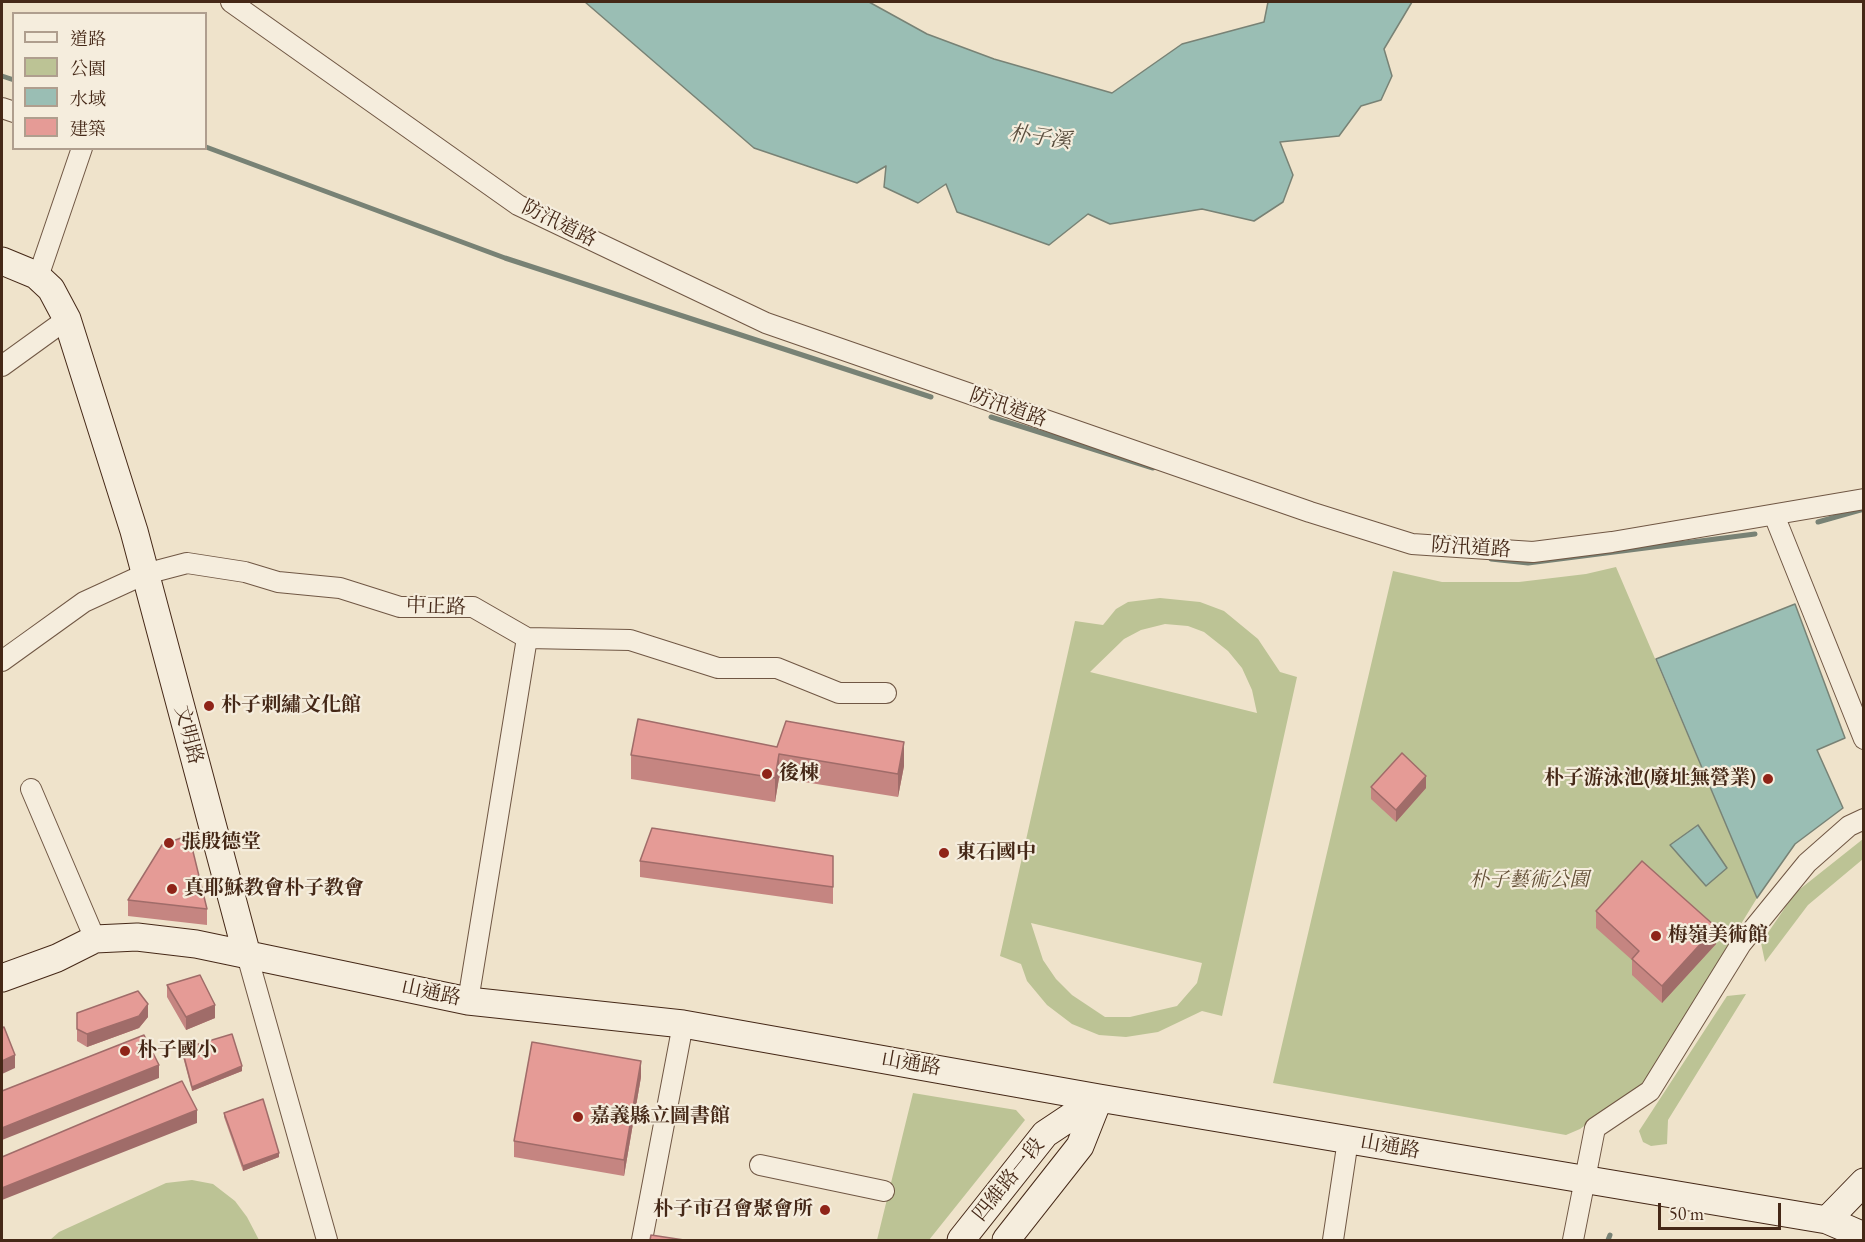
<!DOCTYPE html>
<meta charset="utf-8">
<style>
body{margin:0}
#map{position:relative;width:1865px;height:1242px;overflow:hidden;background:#efe3cb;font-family:"EB Garamond","Noto Serif TC",serif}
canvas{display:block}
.frame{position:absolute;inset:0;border:3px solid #452817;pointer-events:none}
.legend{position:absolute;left:12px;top:12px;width:195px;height:138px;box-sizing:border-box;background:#f5eddd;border:2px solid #af9e8e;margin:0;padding:8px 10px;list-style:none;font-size:18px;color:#452817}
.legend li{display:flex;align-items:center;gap:12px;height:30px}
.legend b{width:30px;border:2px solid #af9e8e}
.scale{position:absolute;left:1658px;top:1203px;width:123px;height:27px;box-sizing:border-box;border:3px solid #452817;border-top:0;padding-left:8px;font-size:18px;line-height:21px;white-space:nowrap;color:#452817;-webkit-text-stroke:4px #f5eddd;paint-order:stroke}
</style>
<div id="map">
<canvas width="1865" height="1242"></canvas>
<div class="frame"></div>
<ul class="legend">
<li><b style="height:8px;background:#f5eddd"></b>道路</li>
<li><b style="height:16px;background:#bcc395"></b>公園</li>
<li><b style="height:16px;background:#9abeb4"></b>水域</li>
<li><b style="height:16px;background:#e59b96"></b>建築</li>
</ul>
<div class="scale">50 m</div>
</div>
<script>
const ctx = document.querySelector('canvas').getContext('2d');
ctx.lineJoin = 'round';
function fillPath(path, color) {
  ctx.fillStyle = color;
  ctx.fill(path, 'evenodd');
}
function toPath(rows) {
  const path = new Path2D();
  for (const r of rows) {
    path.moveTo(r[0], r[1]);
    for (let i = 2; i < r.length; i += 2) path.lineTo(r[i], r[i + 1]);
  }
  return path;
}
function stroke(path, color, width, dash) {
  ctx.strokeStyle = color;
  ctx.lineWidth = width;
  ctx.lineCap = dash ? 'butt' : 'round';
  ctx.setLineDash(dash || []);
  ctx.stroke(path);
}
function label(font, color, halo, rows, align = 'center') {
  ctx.font = font + ' "EB Garamond","Noto Serif TC",serif';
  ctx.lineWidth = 4.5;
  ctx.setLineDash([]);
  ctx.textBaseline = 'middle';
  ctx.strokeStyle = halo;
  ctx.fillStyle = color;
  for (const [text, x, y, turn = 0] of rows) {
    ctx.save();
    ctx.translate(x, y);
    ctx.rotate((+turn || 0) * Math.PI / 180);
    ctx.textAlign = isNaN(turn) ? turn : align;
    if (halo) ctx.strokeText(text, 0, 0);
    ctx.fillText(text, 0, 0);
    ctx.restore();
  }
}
const green = toPath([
 [1616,567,1757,898,1642,1085,1580,1129,1566,1135,1273,1083,1393,571,1442,582,1519,582,1586,574],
 [1160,598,1200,602,1224,611,1258,639,1280,672,1297,677,1222,1016,1202,1011,1158,1032,1126,1037,1099,1035,1072,1024,1047,1005,1027,981,1021,964,1000,956,1075,621,1103,625,1116,609,1128,602],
 [1165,624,1188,626,1204,632,1228,651,1242,668,1252,690,1257,713,1090,672,1124,639,1141,630],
 [1031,923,1202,963,1197,983,1177,1006,1130,1017,1105,1017,1072,995,1056,979,1043,960],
 [1863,839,1863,859,1808,905,1765,962,1761,943,1795,893],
 [1746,994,1668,1120,1667,1144,1651,1146,1643,1142,1639,1131,1727,996],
 [913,1093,1016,1110,1025,1120,929,1240,877,1240],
 [192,1180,213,1184,235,1201,247,1217,259,1240,50,1240,59,1232,166,1183]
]);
const water = toPath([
 [585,2,869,2,927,34,994,59,1112,93,1182,44,1264,22,1268,2,1412,2,1384,49,1392,76,1381,100,1361,106,1339,136,1280,142,1293,175,1283,202,1254,221,1202,209,1110,224,1088,214,1049,245,957,212,946,184,918,203,884,187,886,166,857,183,754,148,585,2],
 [1795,604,1845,738,1817,750,1843,808,1795,844,1757,898,1656,659,1795,604],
 [1698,825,1727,868,1706,886,1670,845,1698,825]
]);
const stream = toPath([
 [2,76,14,80],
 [206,147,505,258,931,397],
 [991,417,1153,468],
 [1818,522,1864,509],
 [1491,559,1528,563,1755,534],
 [1608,1240,1610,1235]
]);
const street = toPath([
 [231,2,518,205,766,323,1310,512,1412,544,1533,552,1612,542,1864,499],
 [2,108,14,112],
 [38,277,82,148],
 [2,366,67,319],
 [1774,515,1864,739],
 [2,661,84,602,145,574,187,563,245,572,278,582,340,588,400,607,473,607,527,638,630,640,718,668,777,668,839,693,886,693],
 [31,789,95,939],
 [247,955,327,1240],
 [468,1001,527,638],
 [760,1165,884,1191],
 [642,1240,683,1024],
 [1333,1240,1348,1140],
 [1573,1240,1595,1128,1650,1091,1741,944,1807,863,1849,826,1864,819]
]);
const secondary = toPath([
 [2,261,36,275,51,289,67,319,134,531,247,955],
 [2,978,57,958,95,939,137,937,196,944,468,1001,683,1024,1099,1098,1827,1220,1864,1236],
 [1827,1220,1864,1182],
 [961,1240,1045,1134,1099,1098],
 [1006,1240,1080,1146,1099,1098]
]);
const wall = toPath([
 [777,747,904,766,898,797,779,778,775,802,631,779,631,755],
 [1371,787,1426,788,1396,822,1371,799],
 [833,856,833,904,640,877,640,861],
 [128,900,207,909,207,925,128,916],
 [1596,911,1716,944,1662,1003,1632,975,1632,960,1596,928],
 [167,985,215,1018,186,1030,167,997],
 [77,1013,148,1017,139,1028,87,1047,77,1041],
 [182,1049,242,1071,192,1091,182,1053],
 [641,1077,624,1176,514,1157,514,1141],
 [224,1113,279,1157,243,1171,224,1117]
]);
const shadedWall = toPath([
 [904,742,904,766,898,797,898,774],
 [779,754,779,778,775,802,775,778],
 [1426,776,1426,788,1396,822,1396,810],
 [1716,927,1716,944,1662,1003,1662,986],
 [148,1004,148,1017,139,1028,87,1047,87,1034],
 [215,1005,215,1018,186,1030,186,1017],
 [15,1055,15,1068,2,1074,2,1061],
 [641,1061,641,1077,624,1176,624,1160],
 [159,1065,159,1078,2,1140,2,1128],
 [242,1066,242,1071,192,1091,192,1087],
 [197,1110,197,1123,2,1200,2,1188],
 [279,1153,279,1157,243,1171,243,1166]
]);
const building = toPath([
 [638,719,777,747,786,721,904,742,898,774,779,754,775,778,631,755,638,719],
 [1402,753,1426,776,1396,810,1371,787,1402,753],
 [652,828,833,856,833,887,640,861,652,828],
 [189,835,207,909,128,900,162,845,189,835],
 [1642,861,1716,927,1662,986,1632,959,1639,951,1596,911,1642,861],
 [200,975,215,1005,186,1017,167,985,200,975],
 [138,991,148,1004,139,1016,87,1034,77,1029,77,1013,138,991],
 [4,1027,15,1055,2,1061,2,1028,4,1027],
 [232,1034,242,1066,192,1087,182,1049,232,1034],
 [144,1035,159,1065,2,1128,2,1091,144,1035],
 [532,1042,641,1061,624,1160,514,1141,532,1042],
 [182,1081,197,1110,2,1188,2,1157,182,1081],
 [263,1099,279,1153,243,1166,224,1113,263,1099],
 [651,1235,684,1240,650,1240,651,1235]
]);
const markers = [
 [209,706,6,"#8f2418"],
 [767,774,6,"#8f2418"],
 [1768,779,6,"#8f2418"],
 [169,843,6,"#8f2418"],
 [944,853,6,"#8f2418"],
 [172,889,6,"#8f2418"],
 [1656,936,6,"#8f2418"],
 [125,1051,6,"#8f2418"],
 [578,1117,6,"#8f2418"],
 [825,1210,6,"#8f2418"]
];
const streetNames = [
 ["防汛道路",559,224,26],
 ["防汛道路",1008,408,19],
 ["防汛道路",1471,548,4],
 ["中正路",436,607,2],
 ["文明路",188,735,75],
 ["山通路",431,993,12],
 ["山通路",911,1064,10],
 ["山通路",1390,1147,10],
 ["四維路一段",1009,1180,-51]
];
const poiNames = [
 ["朴子刺繡文化館",221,706],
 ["後棟",779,774],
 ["朴子游泳池(廢址無營業)",1756,779,"right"],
 ["張殷德堂",181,843],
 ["東石國中",956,853],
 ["真耶穌教會朴子教會",184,889],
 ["梅嶺美術館",1668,936],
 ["朴子國小",137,1051],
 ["嘉義縣立圖書館",590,1117],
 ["朴子市召會聚會所",813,1210,"right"]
];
const parkNames = [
 ["朴子藝術公園",1529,881]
];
const waterNames = [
 ["朴子溪",1040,138,8]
];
fillPath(green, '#bcc395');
fillPath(water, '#9abeb4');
stroke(water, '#788275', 1.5);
stroke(stream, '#788275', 5);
stroke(street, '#705744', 22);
stroke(secondary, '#452817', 29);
stroke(street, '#f5eddd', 20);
stroke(secondary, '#f5eddd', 27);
fillPath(wall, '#c58581');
fillPath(shadedWall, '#a06c69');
fillPath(building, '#e59b96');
stroke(building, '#a06c69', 1.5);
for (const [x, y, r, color] of markers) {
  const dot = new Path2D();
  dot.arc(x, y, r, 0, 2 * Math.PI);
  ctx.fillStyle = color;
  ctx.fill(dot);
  stroke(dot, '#f5eddd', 2);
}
label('20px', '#452817', '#f5eddd', streetNames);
label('bold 20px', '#452817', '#f5eddd', poiNames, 'left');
label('italic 20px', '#634f36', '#f5eddd', parkNames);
label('italic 21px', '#5a4e3e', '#f5eddd', waterNames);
</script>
